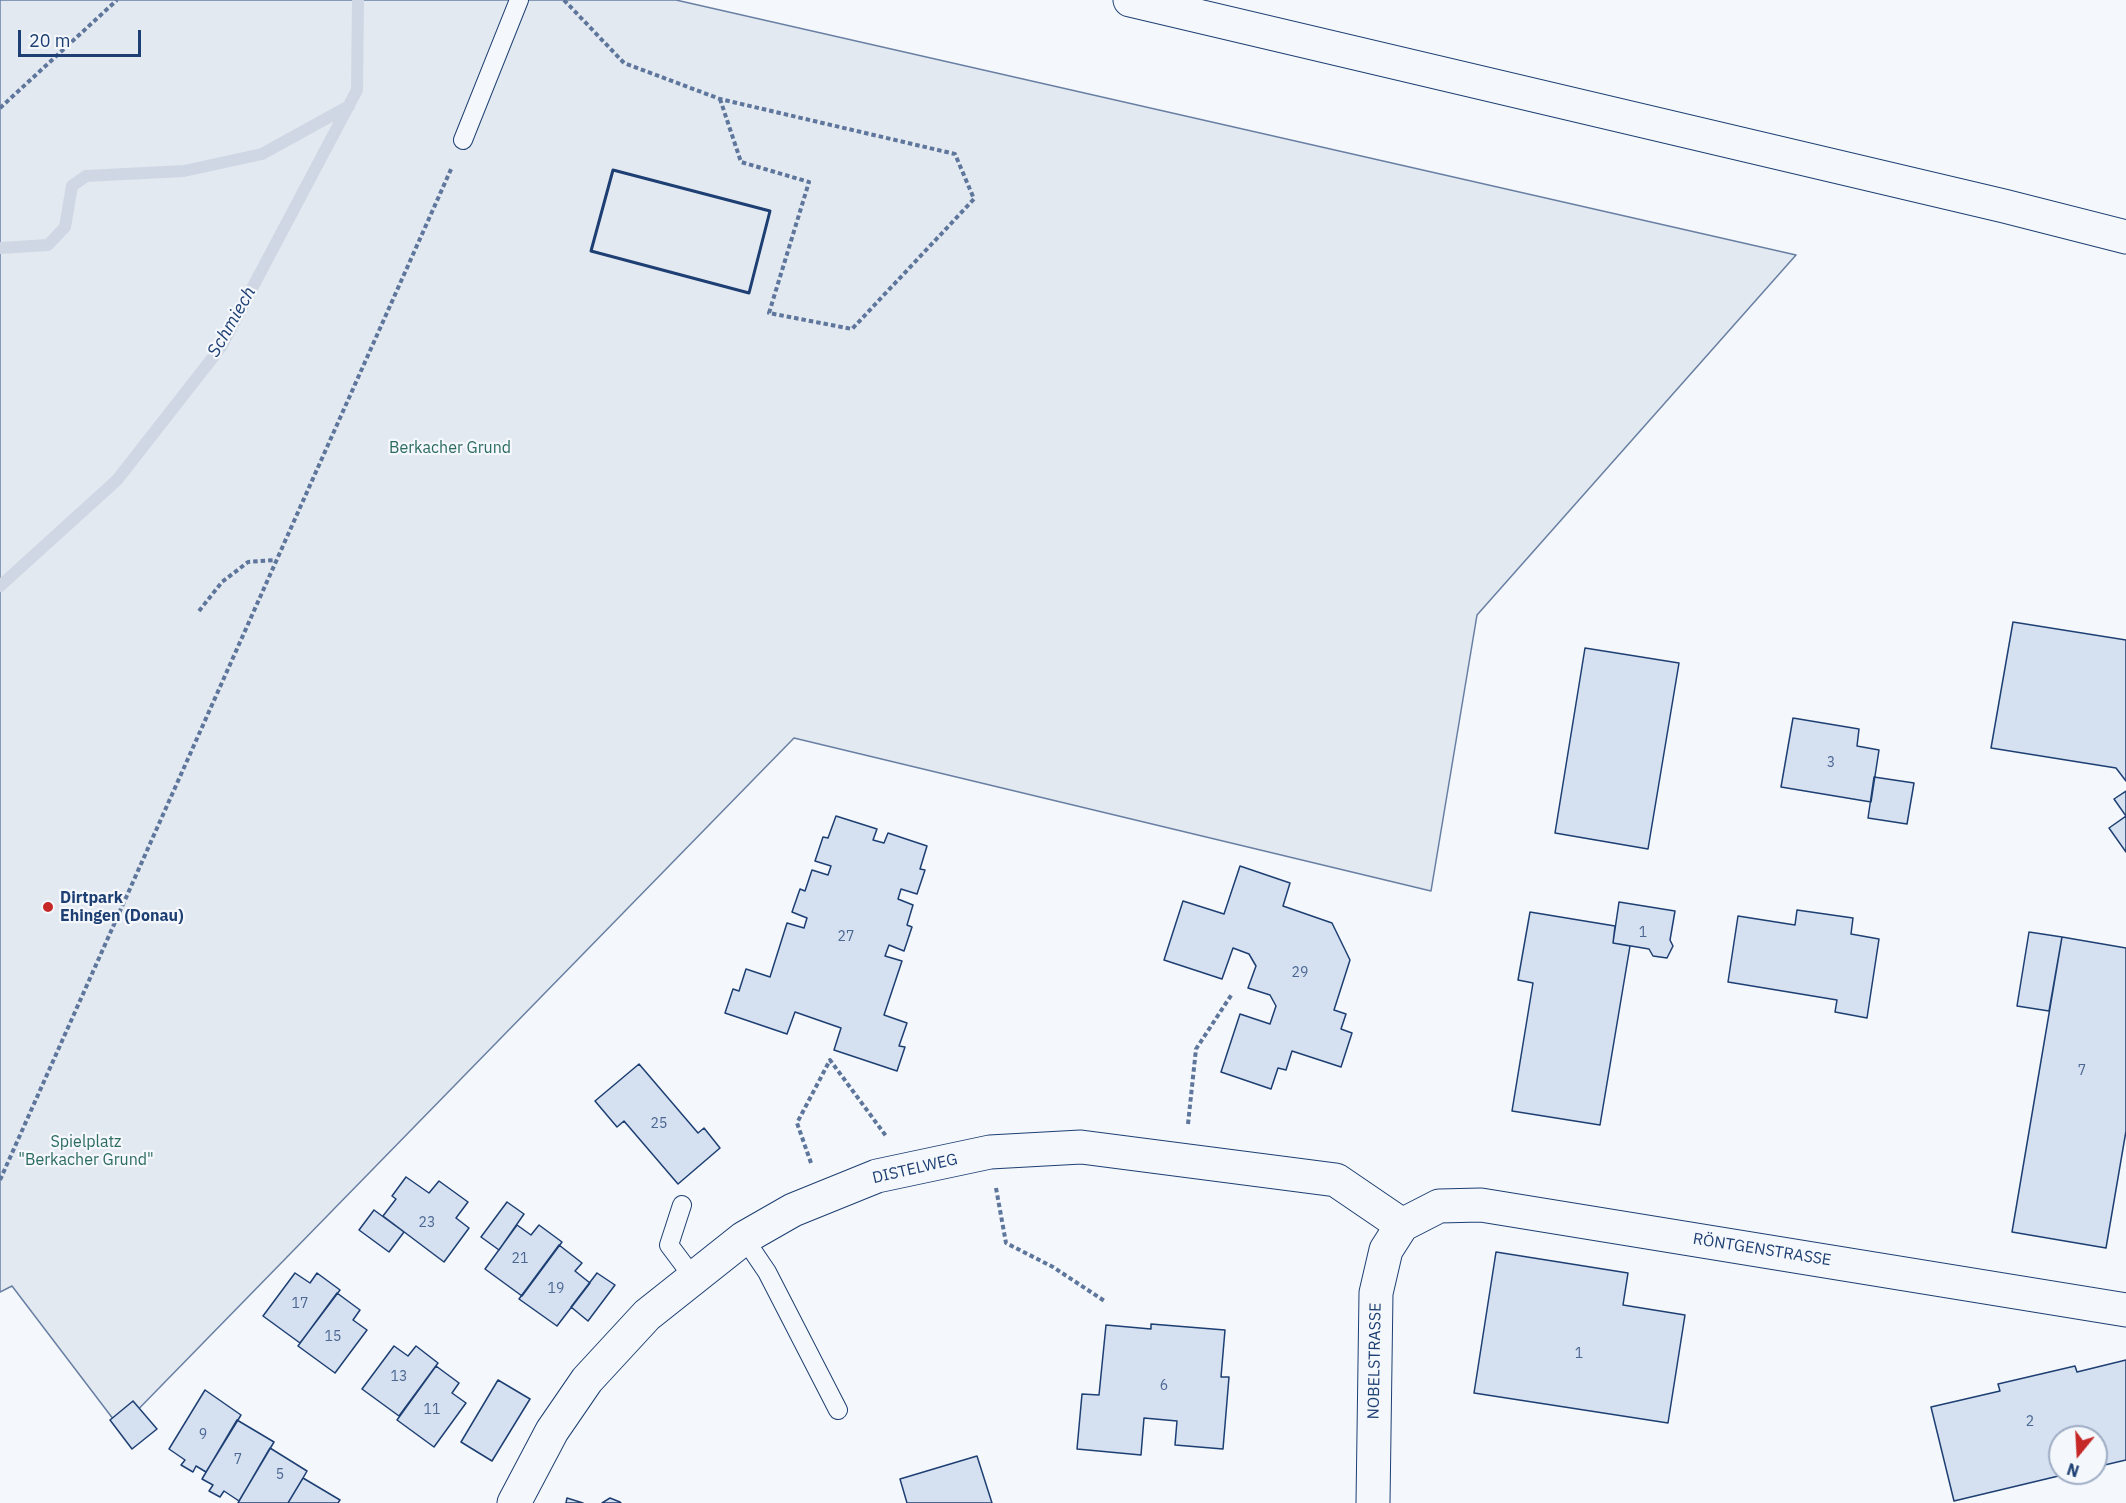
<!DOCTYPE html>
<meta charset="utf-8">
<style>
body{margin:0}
#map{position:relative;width:2126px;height:1503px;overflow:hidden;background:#f4f7fb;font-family:"IBM Plex Sans",sans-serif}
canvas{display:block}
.north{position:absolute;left:2048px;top:1425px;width:60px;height:60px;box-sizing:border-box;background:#f4f7fb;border:2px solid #9eadc5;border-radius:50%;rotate:198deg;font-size:16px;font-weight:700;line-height:24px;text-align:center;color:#1d3f73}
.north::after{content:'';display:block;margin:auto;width:21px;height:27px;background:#c62828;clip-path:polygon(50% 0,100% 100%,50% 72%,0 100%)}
.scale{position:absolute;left:18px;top:30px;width:123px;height:27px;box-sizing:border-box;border:3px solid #1d3f73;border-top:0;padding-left:8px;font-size:18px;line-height:21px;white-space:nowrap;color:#1d3f73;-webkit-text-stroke:4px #f4f7fb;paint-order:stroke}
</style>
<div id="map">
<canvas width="2126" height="1503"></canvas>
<div class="north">N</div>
<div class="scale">20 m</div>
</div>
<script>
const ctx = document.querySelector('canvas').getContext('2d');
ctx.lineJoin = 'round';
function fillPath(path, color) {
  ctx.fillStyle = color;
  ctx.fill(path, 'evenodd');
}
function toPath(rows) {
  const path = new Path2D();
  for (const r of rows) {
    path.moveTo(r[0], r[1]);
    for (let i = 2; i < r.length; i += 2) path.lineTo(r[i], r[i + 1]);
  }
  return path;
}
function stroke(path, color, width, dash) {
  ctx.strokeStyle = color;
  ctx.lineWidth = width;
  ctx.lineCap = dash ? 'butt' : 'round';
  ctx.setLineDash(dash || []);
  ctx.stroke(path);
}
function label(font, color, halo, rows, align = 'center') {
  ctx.font = font + ' "IBM Plex Sans",sans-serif';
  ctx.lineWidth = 4.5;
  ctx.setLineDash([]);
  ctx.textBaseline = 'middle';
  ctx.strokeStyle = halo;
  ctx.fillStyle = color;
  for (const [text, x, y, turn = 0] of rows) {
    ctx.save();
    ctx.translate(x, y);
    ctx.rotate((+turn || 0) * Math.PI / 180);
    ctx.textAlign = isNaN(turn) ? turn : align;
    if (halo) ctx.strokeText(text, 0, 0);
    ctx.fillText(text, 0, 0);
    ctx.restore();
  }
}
const green = toPath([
 [0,0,676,0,1796,255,1477,615,1431,891,794,738,120,1428,12,1286,0,1292,0,0]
]);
const stream = toPath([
 [0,248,48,245,65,227,72,186,86,176,184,171,262,154,349,106],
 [0,586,117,480,221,347,357,90,358,0]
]);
const building = toPath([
 [2013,622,2126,640,2126,781,2116,768,1991,748,2013,622],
 [1585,648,1679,663,1648,849,1555,833,1585,648],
 [1793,718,1859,729,1857,746,1879,750,1871,802,1781,787,1793,718],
 [1874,777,1914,783,1907,824,1868,818,1874,777],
 [2126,791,2126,816,2114,799,2126,791],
 [836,816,877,829,873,840,884,843,888,833,927,846,920,869,925,870,917,894,901,889,898,899,913,905,907,925,912,927,904,951,889,945,885,956,902,961,884,1015,907,1023,899,1046,905,1047,897,1071,834,1050,841,1028,795,1012,787,1034,725,1013,733,989,739,991,746,969,770,977,787,923,804,928,807,918,792,912,800,889,805,891,812,870,828,875,831,866,815,861,823,837,828,838,836,816],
 [2126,816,2126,852,2109,828,2126,816],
 [1240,866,1290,883,1283,906,1332,923,1350,960,1334,1010,1346,1014,1341,1029,1352,1033,1341,1067,1292,1051,1286,1070,1278,1068,1271,1089,1221,1072,1240,1014,1270,1024,1276,1006,1270,995,1248,988,1256,966,1249,954,1233,948,1222,979,1164,960,1183,901,1224,914,1240,866],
 [1619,902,1675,911,1670,940,1673,946,1667,958,1653,956,1649,949,1613,943,1619,902],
 [1797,910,1853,918,1851,934,1879,939,1867,1018,1835,1012,1837,1000,1728,982,1738,916,1795,925,1797,910],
 [1530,912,1615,926,1613,943,1630,946,1600,1125,1512,1111,1533,983,1518,980,1530,912],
 [2029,932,2062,937,2049,1011,2017,1006,2029,932],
 [2062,937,2126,948,2126,1131,2106,1248,2012,1232,2062,937],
 [639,1064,698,1133,704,1128,720,1148,678,1184,624,1121,617,1127,595,1101,639,1064],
 [406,1177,429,1193,439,1181,468,1202,456,1218,469,1228,444,1262,383,1216,396,1199,392,1196,406,1177],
 [507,1202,524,1214,499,1250,481,1237,507,1202],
 [374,1210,404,1232,389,1252,359,1230,374,1210],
 [517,1225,531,1235,539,1225,562,1242,522,1296,485,1269,517,1225],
 [559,1245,582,1263,575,1271,590,1283,557,1326,519,1299,559,1245],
 [1496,1252,1628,1273,1623,1305,1685,1315,1668,1423,1474,1393,1496,1252],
 [295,1273,310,1283,317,1273,340,1290,300,1343,263,1316,295,1273],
 [597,1273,615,1285,588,1321,571,1307,597,1273],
 [337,1293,360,1310,353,1320,367,1330,335,1373,298,1346,337,1293],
 [1151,1324,1225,1330,1221,1377,1229,1377,1223,1449,1175,1445,1177,1421,1144,1418,1141,1455,1077,1449,1082,1394,1099,1395,1106,1325,1151,1329,1151,1324],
 [394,1346,408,1356,416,1346,438,1363,399,1416,362,1389,394,1346],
 [2126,1360,2126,1460,2096,1467,2096,1437,2060,1437,2060,1473,2071,1473,1954,1501,1931,1407,2000,1391,1998,1384,2075,1366,2077,1372,2126,1360],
 [436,1366,459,1383,452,1393,466,1403,434,1447,397,1420,436,1366],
 [498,1380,530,1399,492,1461,461,1442,498,1380],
 [205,1390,241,1415,206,1472,196,1466,193,1472,181,1465,185,1460,169,1449,205,1390],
 [133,1401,157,1429,132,1449,110,1420,133,1401],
 [237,1420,274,1442,239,1501,224,1491,220,1497,209,1491,213,1485,202,1479,237,1420],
 [270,1448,307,1471,303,1478,288,1503,238,1503,270,1448],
 [977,1456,992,1503,907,1503,900,1479,977,1456],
 [303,1478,340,1500,338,1503,288,1503,303,1478],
 [567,1498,583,1503,566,1503,567,1498],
 [610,1498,620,1502,621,1503,602,1503,610,1498]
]);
const path = toPath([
 [564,0,624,63,720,99,955,154,974,199,852,329,769,313,809,182,741,162,720,99],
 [0,108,117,0],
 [199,611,222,582,248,562,275,560],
 [1188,1124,1196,1049,1232,994],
 [811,1163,797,1123,830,1060,886,1136],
 [0,1180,452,167],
 [996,1188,1006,1243,1053,1267,1106,1302]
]);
const lane = toPath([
 [463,140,519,0],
 [682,1205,669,1245,693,1277],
 [744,1238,767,1272,838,1410]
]);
const street = toPath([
 [514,1503,552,1431,587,1380,647,1315,744,1238,793,1210,877,1176,990,1152,1081,1147,1336,1180,1402,1225]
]);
const secondary = toPath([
 [1373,1503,1376,1293,1386,1250,1402,1225,1439,1206,1481,1205,2126,1310]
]);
const primary = toPath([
 [1130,0,2004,206,2126,237]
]);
const wall = toPath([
 [613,170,770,211,749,293,591,251,613,170]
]);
const markers = [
 [48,907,6,"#c62828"]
];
const numberNames = [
 ["3",1831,763],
 ["1",1643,933],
 ["27",846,937],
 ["29",1300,973],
 ["7",2082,1071],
 ["25",659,1124],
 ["23",427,1223],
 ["21",520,1259],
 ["19",556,1289],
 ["17",300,1304],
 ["15",333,1337],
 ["1",1579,1354],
 ["13",399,1377],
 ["6",1164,1386],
 ["11",432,1410],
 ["2",2030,1422],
 ["9",203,1435],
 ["7",238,1460],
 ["5",280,1475]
];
const parkNames = [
 ["Berkacher Grund",450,448],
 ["Spielplatz",86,1142],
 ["\"Berkacher Grund\"",86,1160]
];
const poiNames = [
 ["Dirtpark",60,898],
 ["Ehingen (Donau)",60,916]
];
const streetNames = [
 ["DISTELWEG",915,1169,-13],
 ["RÖNTGENSTRASSE",1762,1250,9],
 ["NOBELSTRASSE",1375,1361,-89]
];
const waterNames = [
 ["Schmiech",232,322,-60]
];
fillPath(green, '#e3e9f0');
stroke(green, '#687fa3', 1.5);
stroke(stream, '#cfd7e4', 12);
fillPath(building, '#d5e0f0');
stroke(building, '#1d3f73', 1.5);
stroke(lane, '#1d3f73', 20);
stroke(street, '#1d3f73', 35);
stroke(secondary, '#1d3f73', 35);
stroke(primary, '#1d3f73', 35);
stroke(path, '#5e769c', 4, [4.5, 3]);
stroke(lane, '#f4f7fb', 18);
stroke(street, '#f4f7fb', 33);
stroke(secondary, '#f4f7fb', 33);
stroke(primary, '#f4f7fb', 33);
stroke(wall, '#1d3f73', 3);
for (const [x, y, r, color] of markers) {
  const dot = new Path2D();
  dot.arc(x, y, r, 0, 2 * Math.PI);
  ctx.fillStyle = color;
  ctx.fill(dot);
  stroke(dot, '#f4f7fb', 2);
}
label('14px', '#4b6792', null, numberNames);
label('16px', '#2c6c60', '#f4f7fb', parkNames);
label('bold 16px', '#1d3f73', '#f4f7fb', poiNames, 'left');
label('16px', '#1d3f73', '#f4f7fb', streetNames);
label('italic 18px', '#1d3f73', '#f4f7fb', waterNames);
</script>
